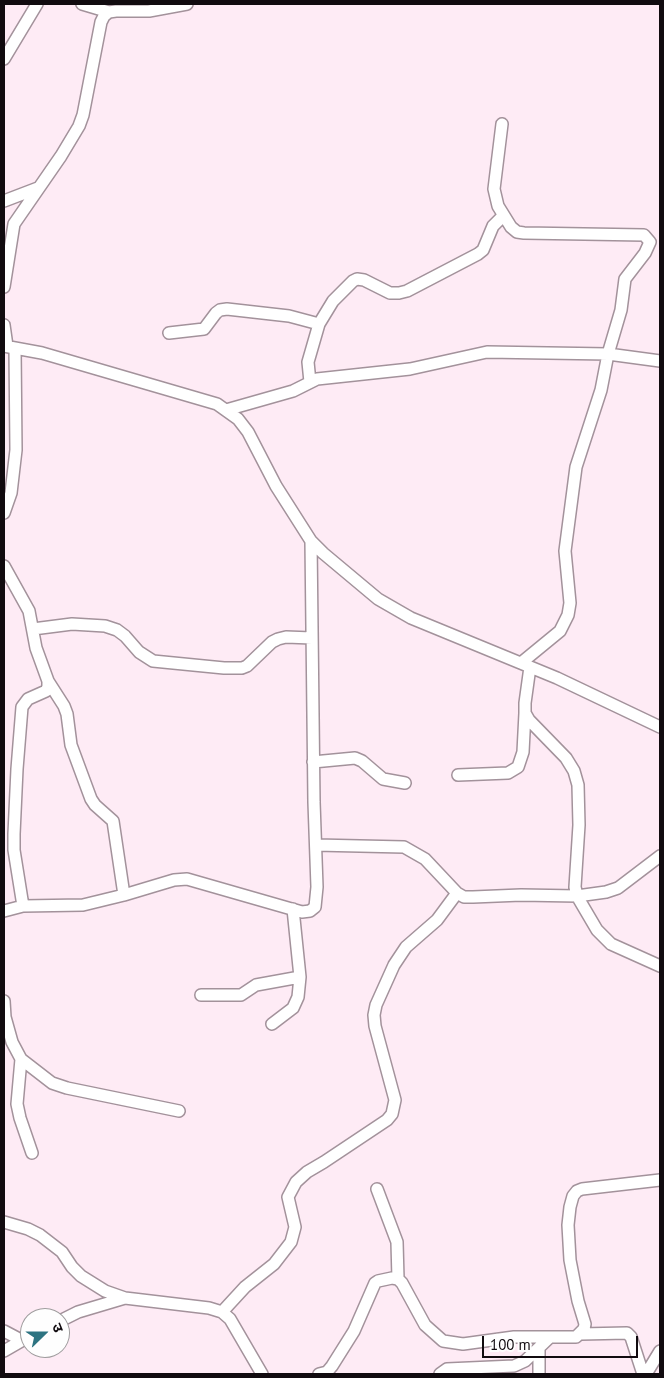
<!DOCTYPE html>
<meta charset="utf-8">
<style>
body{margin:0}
#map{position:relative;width:664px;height:1378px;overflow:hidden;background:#feebf5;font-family:"PT Sans","Noto Sans Devanagari",sans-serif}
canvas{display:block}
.frame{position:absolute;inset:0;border:5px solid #110b0f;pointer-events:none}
.north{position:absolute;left:20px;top:1308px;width:50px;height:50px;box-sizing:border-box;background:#fefefe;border:1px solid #9f9d9e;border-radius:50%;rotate:68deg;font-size:14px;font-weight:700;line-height:20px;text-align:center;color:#110b0f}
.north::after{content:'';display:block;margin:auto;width:18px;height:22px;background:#2d7381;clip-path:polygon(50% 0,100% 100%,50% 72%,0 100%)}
.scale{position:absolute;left:482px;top:1336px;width:156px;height:22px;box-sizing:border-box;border:2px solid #110b0f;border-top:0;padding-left:6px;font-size:15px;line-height:18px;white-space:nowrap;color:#110b0f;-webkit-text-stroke:4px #fefefe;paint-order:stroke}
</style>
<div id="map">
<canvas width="664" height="1378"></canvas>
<div class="frame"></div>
<div class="north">उ</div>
<div class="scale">100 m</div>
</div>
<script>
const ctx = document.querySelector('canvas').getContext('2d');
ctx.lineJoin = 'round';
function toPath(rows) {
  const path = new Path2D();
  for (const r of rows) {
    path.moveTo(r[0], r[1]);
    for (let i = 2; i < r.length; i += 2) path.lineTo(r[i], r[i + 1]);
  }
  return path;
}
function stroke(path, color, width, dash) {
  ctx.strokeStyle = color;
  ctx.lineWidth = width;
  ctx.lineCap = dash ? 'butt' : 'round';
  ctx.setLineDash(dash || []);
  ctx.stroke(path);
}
const minor = toPath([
 [82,4,109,12],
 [4,59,37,4],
 [502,124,494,189,498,206,511,227,517,232,524,233,644,235,650,242,645,253,625,279,621,310,608,354,601,390,576,467,565,551,570,603,568,615,560,631,521,663],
 [4,201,38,188],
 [4,287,14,224,61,156,79,126,83,115,101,22,104,16,109,12,116,11,149,11,187,4],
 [4,325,7,346],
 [169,333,204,329,216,313,220,310,227,309,289,316,319,324],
 [4,346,42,353,217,404,238,419,248,432,276,486,311,541,323,553,378,599,411,618,557,678,660,727],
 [310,382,308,362,319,324,333,301,353,281,357,279,364,280,390,293,399,293,407,291,478,254,483,250,493,226,503,216],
 [226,410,293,391,317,379,410,369,487,352,608,354,660,361],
 [4,513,11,493,16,450,15,348],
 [4,566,29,611,36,648,48,681,48,687,46,691,28,699,22,707,17,769,14,834,14,850,23,906],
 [33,629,72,624,105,626,117,630,125,636,139,652,153,661,224,668,242,668,247,666,272,642,278,639,286,637,312,638],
 [530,667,525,703,525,713,529,720,566,758,574,771,578,785,579,825,575,887,577,896,597,930,611,944,660,966],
 [48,681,64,706,67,714,71,745,91,799,95,805,113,821,124,895],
 [313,762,355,758,362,761,383,779,405,783],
 [458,775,508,773,518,767,523,752,525,713],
 [316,845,404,847,425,859,457,893,464,897,473,897,521,895,577,896,606,892,618,888,660,856],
 [4,911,23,906,83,905,124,895,174,880,187,879,302,912,310,911,315,907,317,887,314,802,311,541],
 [201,995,241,995,256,985,300,977],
 [4,1001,5,1017,12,1042,21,1059,52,1083,67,1088,179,1111],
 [272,1024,293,1008,298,997,300,977,293,909],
 [21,1059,17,1104,20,1118,32,1153],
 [377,1189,397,1242,398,1279],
 [4,1222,28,1229,40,1235,62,1252,72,1267,81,1276,105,1291,125,1298,209,1308,222,1312,230,1319,262,1374],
 [222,1312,245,1287,274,1264,291,1242,295,1227,288,1197,296,1182,307,1172,324,1162,387,1120,392,1114,395,1100,375,1026,374,1015,376,1005,394,965,406,947,437,920,457,893],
 [60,1321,78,1312,125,1298],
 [4,1331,21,1340],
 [581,1334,627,1333,631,1337,643,1374],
 [539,1348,539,1374],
 [4,1351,30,1336],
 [319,1374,327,1372,332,1366,354,1331,375,1283,378,1281,392,1278,398,1279,402,1283,425,1325,443,1341,463,1344,514,1337,576,1337,584,1329,585,1324,578,1301,570,1260,568,1225,570,1207,573,1196,577,1191,582,1189,660,1180],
 [440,1374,447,1369,514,1366,525,1361,549,1338],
 [646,1374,660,1351]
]);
stroke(minor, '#a3929b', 14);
stroke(minor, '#fff', 11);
</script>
